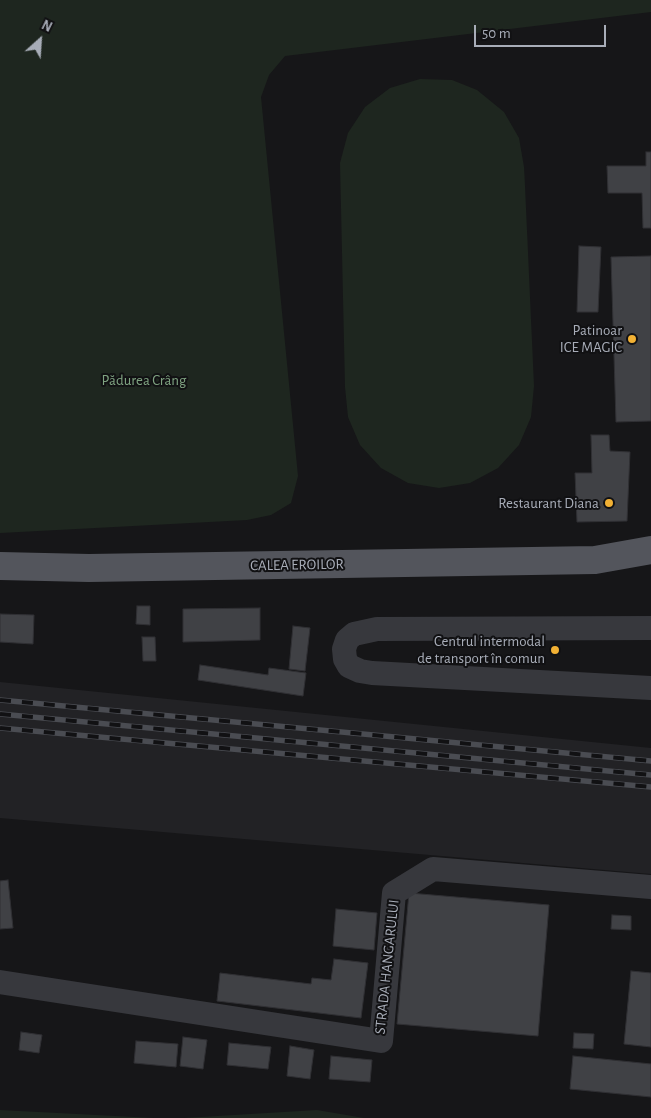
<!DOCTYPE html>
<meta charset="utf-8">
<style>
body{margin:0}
#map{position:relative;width:651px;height:1118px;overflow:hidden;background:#161618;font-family:"Alegreya Sans",sans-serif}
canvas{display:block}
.north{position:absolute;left:15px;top:15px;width:50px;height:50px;-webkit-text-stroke:4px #111113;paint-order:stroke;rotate:26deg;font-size:14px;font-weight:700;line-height:20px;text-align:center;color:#a8adb8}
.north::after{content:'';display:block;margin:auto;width:18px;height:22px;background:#a8adb8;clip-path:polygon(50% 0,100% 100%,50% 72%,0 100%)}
.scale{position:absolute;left:474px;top:25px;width:132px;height:22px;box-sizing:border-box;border:2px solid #a8adb8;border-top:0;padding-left:6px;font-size:15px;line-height:18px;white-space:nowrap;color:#a8adb8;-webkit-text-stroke:4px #111113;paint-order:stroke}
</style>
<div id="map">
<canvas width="651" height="1118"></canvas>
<div class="north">N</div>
<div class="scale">50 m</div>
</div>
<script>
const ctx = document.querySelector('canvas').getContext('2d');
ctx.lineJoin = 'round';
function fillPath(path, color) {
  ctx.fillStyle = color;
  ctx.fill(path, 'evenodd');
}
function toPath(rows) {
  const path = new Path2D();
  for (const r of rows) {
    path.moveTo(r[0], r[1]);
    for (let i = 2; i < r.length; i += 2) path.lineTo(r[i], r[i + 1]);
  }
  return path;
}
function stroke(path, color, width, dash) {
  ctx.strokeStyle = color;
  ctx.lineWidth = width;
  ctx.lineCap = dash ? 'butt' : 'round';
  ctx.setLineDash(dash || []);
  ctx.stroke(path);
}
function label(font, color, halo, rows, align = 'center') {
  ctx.font = font + ' "Alegreya Sans",sans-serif';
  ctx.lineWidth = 4;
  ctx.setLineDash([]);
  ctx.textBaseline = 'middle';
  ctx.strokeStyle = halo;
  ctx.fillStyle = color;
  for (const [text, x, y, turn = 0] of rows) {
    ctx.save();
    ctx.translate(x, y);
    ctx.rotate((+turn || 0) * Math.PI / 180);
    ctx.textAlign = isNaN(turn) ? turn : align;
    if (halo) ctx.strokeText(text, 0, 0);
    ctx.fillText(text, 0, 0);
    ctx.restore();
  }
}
const built = toPath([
 [0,682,651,748,651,874,0,818]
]);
const green = toPath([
 [0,0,651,0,651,12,285,56,269,75,261,97,298,476,291,503,271,515,247,520,0,533],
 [420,79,452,80,477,90,504,112,519,138,524,167,525,186,534,386,531,417,519,445,498,468,470,483,439,488,408,483,381,468,360,445,348,417,345,387,340,163,348,133,365,107,390,88],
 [0,1110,154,1118,0,1118],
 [317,1110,364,1118,184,1118]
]);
const building = toPath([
 [646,152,651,152,651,228,643,228,642,193,608,193,607,166,646,166,646,152],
 [579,246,601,247,598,312,577,312,579,246],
 [651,256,651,421,616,422,611,257,651,256],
 [591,435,609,435,610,451,630,452,627,521,577,522,575,473,592,473,591,435],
 [137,606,150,606,150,625,136,624,137,606],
 [260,608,260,640,183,642,183,609,260,608],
 [0,614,34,615,33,644,0,642,0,614],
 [293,626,310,628,305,671,289,669,293,626],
 [142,637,155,637,156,661,143,661,142,637],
 [200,665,268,675,269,668,306,673,303,696,198,680,200,665],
 [8,880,13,928,0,929,0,881,8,880],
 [409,893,549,905,538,1036,397,1024,409,893],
 [336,909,377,913,374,950,333,946,336,909],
 [612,915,631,916,631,930,611,929,612,915],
 [334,959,368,963,361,1018,217,1001,220,973,311,984,312,978,331,980,334,959],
 [631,971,651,973,651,1047,624,1044,631,971],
 [21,1032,42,1035,39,1053,19,1050,21,1032],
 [574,1033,594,1034,593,1049,573,1048,574,1033],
 [183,1037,207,1040,203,1069,180,1066,183,1037],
 [136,1041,178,1044,176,1067,134,1063,136,1041],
 [229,1043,271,1047,268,1069,227,1065,229,1043],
 [290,1046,314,1050,310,1079,287,1076,290,1046],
 [331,1056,372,1060,370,1082,329,1079,331,1056],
 [573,1056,651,1064,651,1097,570,1089,573,1056]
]);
const minor = toPath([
 [651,628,377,629,354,634,347,640,344,649,345,659,349,666,360,671,372,673,651,688],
 [0,982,381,1041,394,893,433,869,651,887]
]);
const major = toPath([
 [0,566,89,568,595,560,651,550]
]);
const rail = toPath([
 [0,700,651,761],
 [0,714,651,775],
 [0,728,651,787]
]);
const markers = [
 [632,339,5,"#f2b134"],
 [609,503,5,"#f2b134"],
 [555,650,5,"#f2b134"]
];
const poiNames = [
 ["Patinoar",622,330],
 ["ICE MAGIC",622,347],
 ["Restaurant Diana",599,503],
 ["Centrul intermodal",545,641],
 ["de transport în comun",545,658]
];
const parkNames = [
 ["Pădurea Crâng",144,380]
];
const streetNames = [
 ["CALEA EROILOR",297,565,-1],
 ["STRADA HANGARULUI",387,967,-84]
];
fillPath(built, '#222225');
fillPath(green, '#1e261f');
fillPath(building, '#404145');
stroke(building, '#303034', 1);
stroke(minor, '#37383d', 24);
stroke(major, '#53555c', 28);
stroke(rail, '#4a4c52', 5.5);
stroke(rail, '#111113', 4, [11]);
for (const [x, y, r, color] of markers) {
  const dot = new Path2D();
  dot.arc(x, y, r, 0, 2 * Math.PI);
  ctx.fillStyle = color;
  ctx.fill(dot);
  stroke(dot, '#111113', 2);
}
label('15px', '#a8adb8', '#111113', poiNames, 'right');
label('15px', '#7fa381', '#111113', parkNames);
label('15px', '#a8adb8', '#111113', streetNames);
</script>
